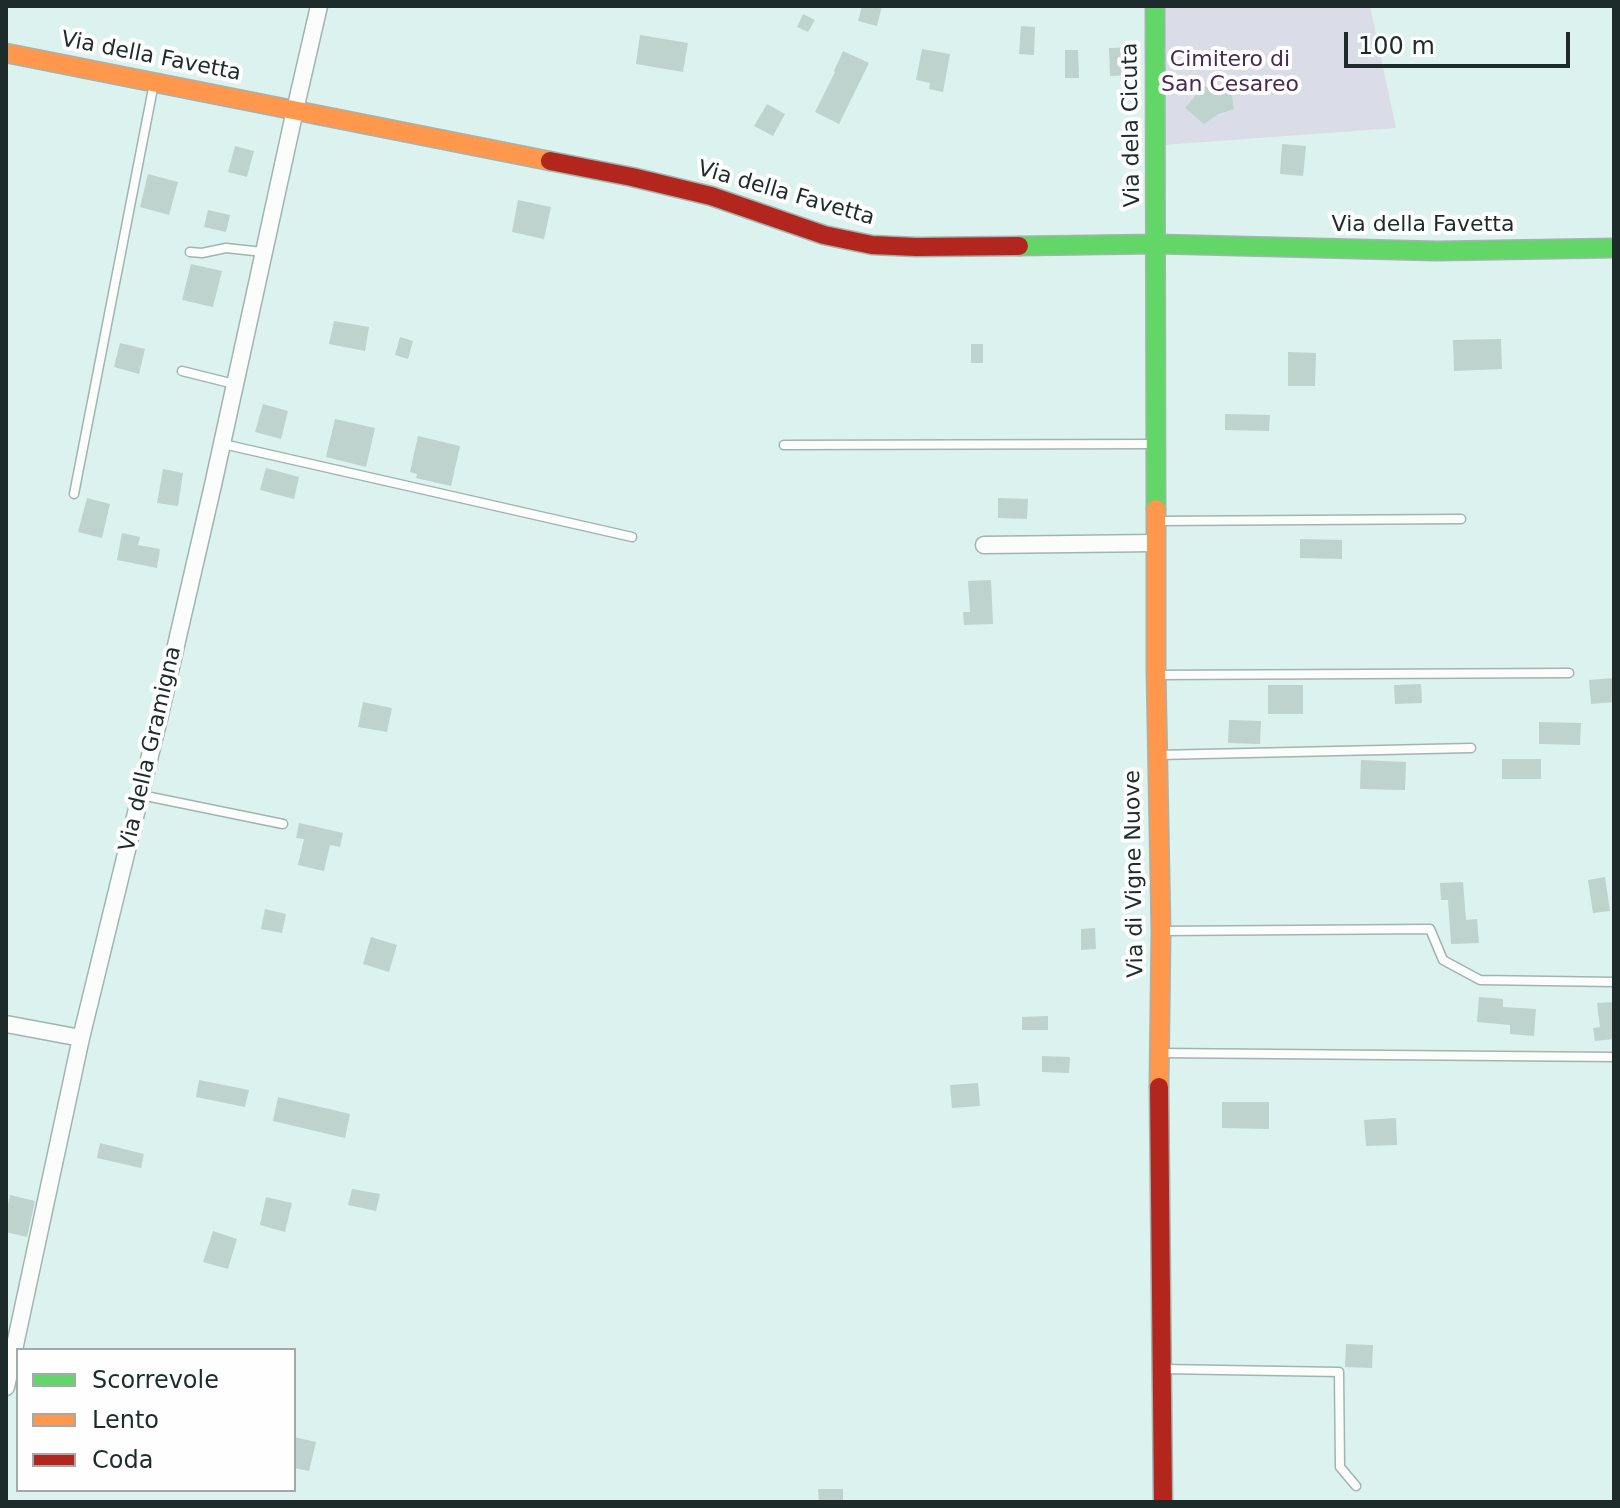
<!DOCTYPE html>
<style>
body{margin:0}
#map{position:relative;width:1620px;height:1508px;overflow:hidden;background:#dcf2ee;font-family:"DejaVu Sans",sans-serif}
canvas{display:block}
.frame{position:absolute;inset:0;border:8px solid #1d2c2a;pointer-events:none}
.legend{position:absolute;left:16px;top:1348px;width:280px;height:144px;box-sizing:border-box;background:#fefefe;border:2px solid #a4aaa9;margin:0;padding:10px 14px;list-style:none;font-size:24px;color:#1d2c2a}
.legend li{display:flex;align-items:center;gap:16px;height:40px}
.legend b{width:40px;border:2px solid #a4aaa9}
.scale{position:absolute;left:1344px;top:32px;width:226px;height:36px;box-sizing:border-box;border:4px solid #1d2c2a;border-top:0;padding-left:10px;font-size:24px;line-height:28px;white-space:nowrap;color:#1d2c2a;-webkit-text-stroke:6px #fefefe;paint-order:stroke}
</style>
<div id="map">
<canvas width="1620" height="1508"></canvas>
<div class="frame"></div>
<ul class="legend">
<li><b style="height:10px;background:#63d668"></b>Scorrevole</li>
<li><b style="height:10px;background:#ff974d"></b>Lento</li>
<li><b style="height:10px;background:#b3261e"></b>Coda</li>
</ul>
<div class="scale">100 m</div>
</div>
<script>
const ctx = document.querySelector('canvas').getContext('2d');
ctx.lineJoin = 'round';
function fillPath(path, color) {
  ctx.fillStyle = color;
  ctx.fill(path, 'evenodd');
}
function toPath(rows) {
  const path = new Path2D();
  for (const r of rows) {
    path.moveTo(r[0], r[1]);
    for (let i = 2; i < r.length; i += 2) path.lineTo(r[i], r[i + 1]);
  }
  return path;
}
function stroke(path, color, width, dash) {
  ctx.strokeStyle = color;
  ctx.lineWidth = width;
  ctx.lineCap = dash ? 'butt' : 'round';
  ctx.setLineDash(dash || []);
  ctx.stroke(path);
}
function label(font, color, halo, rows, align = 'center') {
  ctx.font = font + ' "DejaVu Sans",sans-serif';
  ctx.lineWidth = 8;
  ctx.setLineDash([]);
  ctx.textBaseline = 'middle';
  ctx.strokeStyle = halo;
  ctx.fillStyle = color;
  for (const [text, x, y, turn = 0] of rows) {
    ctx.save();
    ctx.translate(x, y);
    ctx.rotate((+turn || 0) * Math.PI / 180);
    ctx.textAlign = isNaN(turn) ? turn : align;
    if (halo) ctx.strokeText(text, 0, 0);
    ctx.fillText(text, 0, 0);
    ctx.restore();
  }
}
const green = toPath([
 [1161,6,1370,6,1396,128,1163,145]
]);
const building = toPath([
 [862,6,882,6,877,26,858,21],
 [803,14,815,20,808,32,797,27],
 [1021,26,1035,27,1034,55,1019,54],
 [640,35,688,43,683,72,636,64],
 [1133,47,1134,75,1110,76,1109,48],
 [922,49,950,54,943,92,929,89,930,83,916,80],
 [1065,50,1078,50,1079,78,1065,78],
 [843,51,869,63,839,124,815,112,835,72,834,71],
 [1230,84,1234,109,1218,114,1204,124,1185,108,1203,87],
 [767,104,785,114,773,136,754,126],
 [1282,144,1306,146,1303,176,1280,174],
 [235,146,254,151,247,177,228,172],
 [148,174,178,182,169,215,140,207],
 [518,200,551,207,544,239,512,232],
 [208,210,230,215,226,232,204,227],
 [191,264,222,271,213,307,182,300],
 [334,321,369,327,365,351,329,344],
 [400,337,413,341,408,359,395,355],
 [1501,339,1502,369,1454,371,1453,340],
 [120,343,145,349,139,374,114,367],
 [971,344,983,344,983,363,971,363],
 [1288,352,1316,353,1315,386,1288,386],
 [263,404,288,411,281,439,255,432],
 [1225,414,1270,415,1269,431,1225,430],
 [335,419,375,428,366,467,326,457],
 [418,436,460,446,451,486,416,478,417,474,410,472],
 [266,468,299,477,294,499,260,490],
 [163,469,183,473,178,506,157,503],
 [87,498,110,504,102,538,78,532],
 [998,498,1028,499,1027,519,998,518],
 [122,533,140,537,138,545,160,549,157,568,117,560],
 [1300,539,1342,540,1342,559,1300,558],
 [991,580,993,624,964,625,963,612,970,612,968,581],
 [1614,678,1614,702,1591,704,1589,680],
 [1421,684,1422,703,1395,704,1394,685],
 [1268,685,1303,685,1303,714,1268,714],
 [363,702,392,708,387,732,358,727],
 [1229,720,1261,721,1260,744,1228,743],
 [1539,722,1581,723,1580,745,1539,744],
 [1502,759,1541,759,1541,779,1502,779],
 [1361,760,1406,762,1405,790,1360,789],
 [299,823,343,833,340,847,330,845,324,871,298,865,304,839,296,838],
 [1605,877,1610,911,1593,913,1588,880],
 [1463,882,1466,920,1477,919,1479,943,1451,944,1448,900,1441,900,1440,883],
 [265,909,286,914,282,933,261,929],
 [1095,928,1096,949,1081,950,1081,929],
 [371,937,397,945,389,972,363,964],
 [1479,997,1503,999,1503,1007,1536,1009,1534,1036,1510,1034,1510,1025,1477,1022],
 [1614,1002,1614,1039,1595,1041,1593,1028,1600,1027,1597,1003],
 [1048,1016,1048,1030,1022,1030,1022,1017],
 [1042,1056,1070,1057,1069,1073,1042,1072],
 [199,1080,249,1090,245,1107,196,1097],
 [978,1083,980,1106,952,1108,950,1085],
 [278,1097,350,1114,345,1138,273,1121],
 [1222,1102,1269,1102,1269,1129,1222,1128],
 [1396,1118,1397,1145,1366,1146,1364,1120],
 [100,1143,144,1154,141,1168,97,1158],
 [352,1189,380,1194,376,1211,348,1205],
 [10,1195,35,1201,27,1237,6,1232,6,1215],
 [266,1197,292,1203,285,1232,260,1225],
 [213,1231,237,1239,228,1269,203,1262],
 [1346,1344,1373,1345,1372,1368,1345,1367],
 [294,1437,316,1442,309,1471,294,1468],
 [818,1489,843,1489,843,1502,819,1502]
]);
const lane = toPath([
 [190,252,202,253,226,248,263,252],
 [182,371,234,384],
 [223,444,632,537],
 [784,445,1156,444],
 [74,494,154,83],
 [1158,521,1461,519],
 [1156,675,1569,673],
 [1158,755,1471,748],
 [141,795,283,824],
 [1162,931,1430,929,1443,960,1480,980,1614,982],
 [1160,1053,1614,1057],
 [1162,1369,1339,1372,1340,1467,1356,1486]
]);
const street = toPath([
 [984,545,1156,543],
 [6,1024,81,1038],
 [6,1387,81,1038,159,719,213,485,295,110,319,6]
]);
const fast = toPath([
 [1155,6,1156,509],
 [1019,246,1157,244,1437,251,1614,248]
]);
const slow = toPath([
 [6,53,550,161],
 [1156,509,1156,670,1161,931,1159,1087]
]);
const jam = toPath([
 [550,161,632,177,711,196,824,235,872,245,916,247,1019,246],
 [1159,1087,1163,1502]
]);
const streetNames = [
 ["Via della Favetta",151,57,11],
 ["Via dela Cicuta",1132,125,-91],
 ["Via della Favetta",786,194,16],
 ["Via della Favetta",1423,225],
 ["Via della Gramigna",151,749,-77],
 ["Via di Vigne Nuove",1135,874,-91]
];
const parkNames = [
 ["Cimitero di",1230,60],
 ["San Cesareo",1230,85]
];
fillPath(green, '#dadce7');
fillPath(building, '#bed2ce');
stroke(lane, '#a2b3b0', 11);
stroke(street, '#a2b3b0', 19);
stroke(fast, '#a2b3b0', 21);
stroke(slow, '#a2b3b0', 21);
stroke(jam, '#a2b3b0', 21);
stroke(lane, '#fafdfc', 8);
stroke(street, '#fafdfc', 16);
stroke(fast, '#63d668', 18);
stroke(slow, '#ff974d', 18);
stroke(jam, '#b3261e', 18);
label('22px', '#1d2c2a', '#fefefe', streetNames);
label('22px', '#472b56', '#fefefe', parkNames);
</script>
